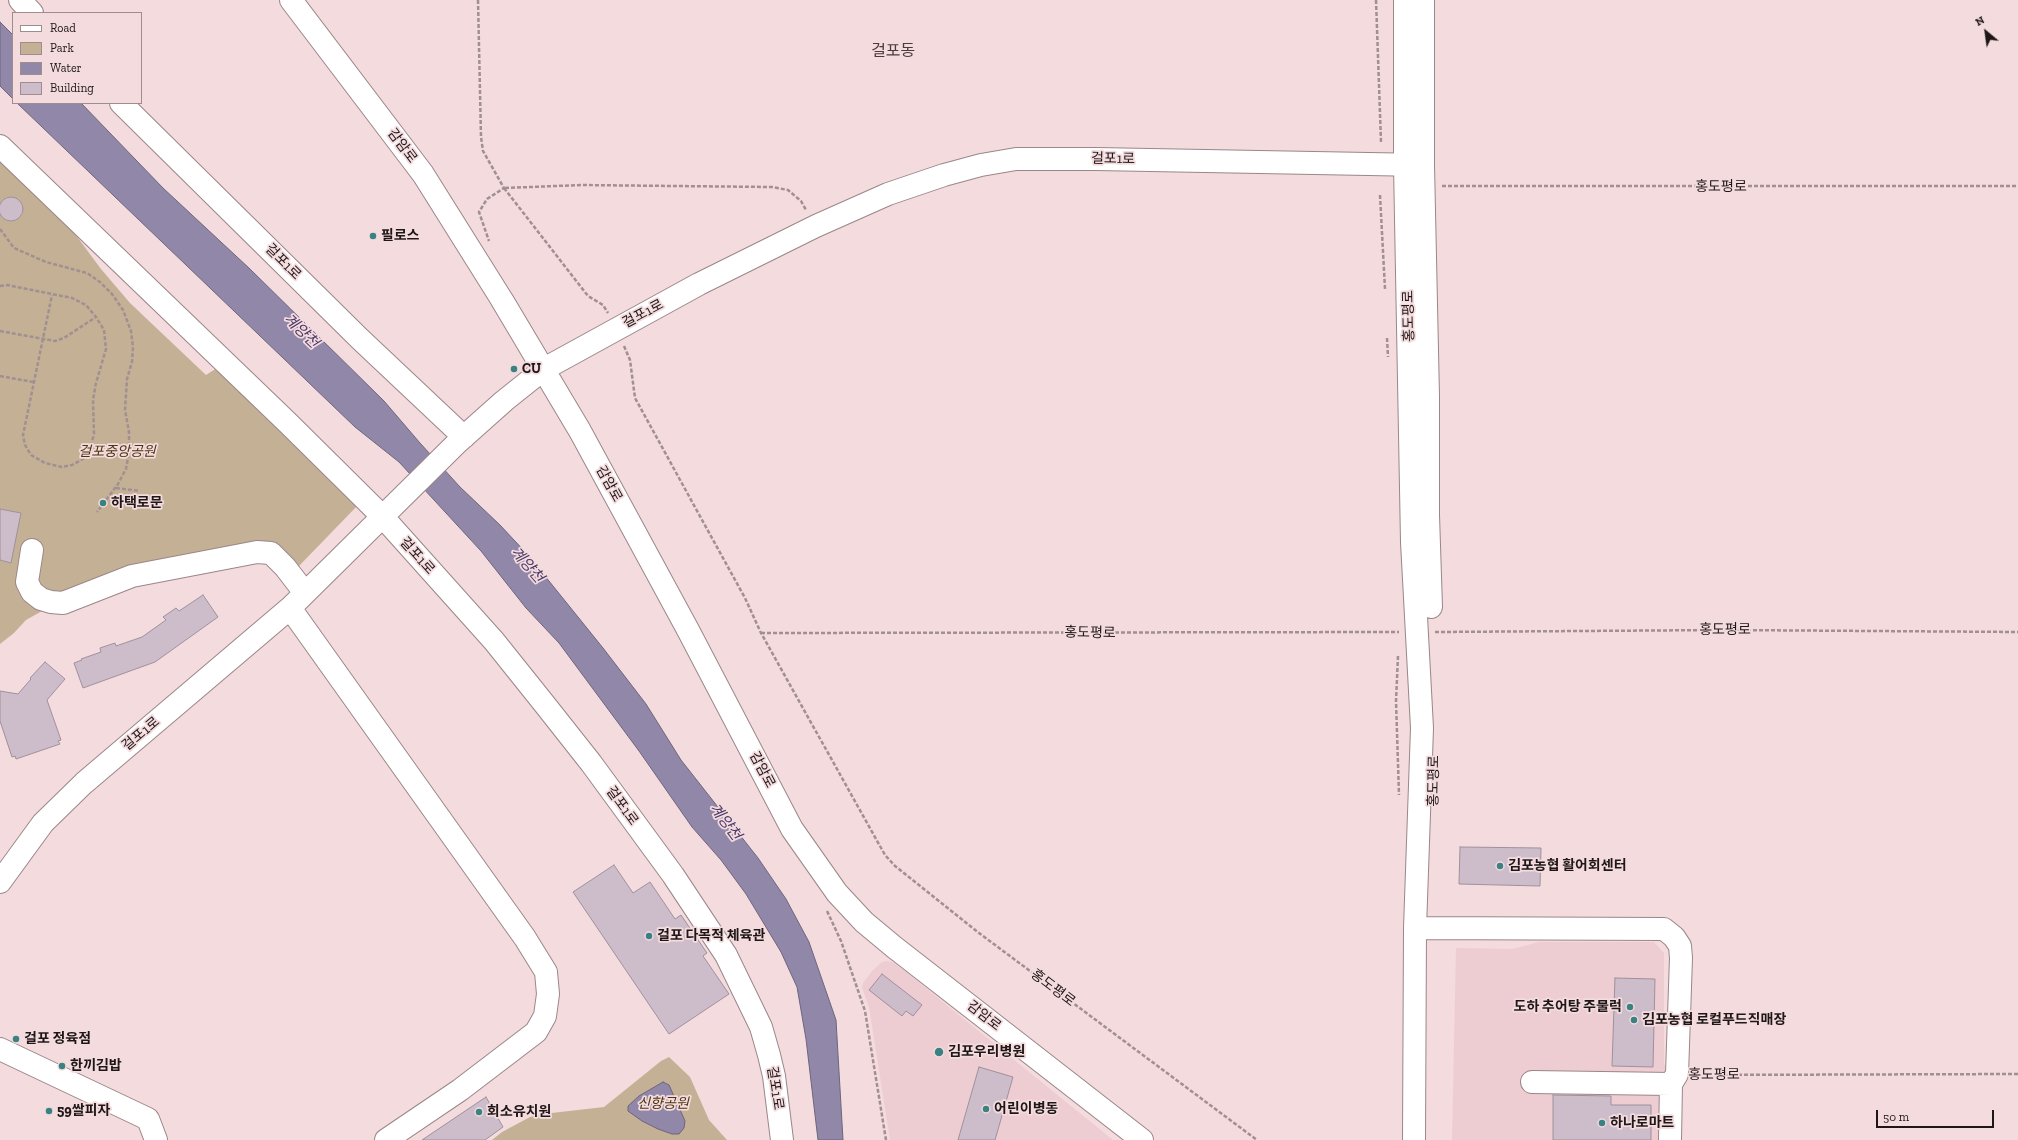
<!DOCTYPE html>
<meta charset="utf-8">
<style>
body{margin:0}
#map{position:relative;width:2018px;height:1140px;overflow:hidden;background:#f3dbde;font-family:"Zilla Slab",serif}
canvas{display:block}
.legend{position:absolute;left:12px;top:12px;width:130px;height:92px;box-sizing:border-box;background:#f3dbde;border:1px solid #9e8c8e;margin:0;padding:5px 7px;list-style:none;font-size:12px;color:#1e1617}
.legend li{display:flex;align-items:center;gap:8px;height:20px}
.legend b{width:20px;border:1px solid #9e8c8e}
.north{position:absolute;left:1966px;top:12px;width:40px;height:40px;-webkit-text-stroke:3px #f3dbde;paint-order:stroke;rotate:331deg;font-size:11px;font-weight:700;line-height:16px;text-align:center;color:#1e1617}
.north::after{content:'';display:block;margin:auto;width:14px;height:18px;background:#1e1617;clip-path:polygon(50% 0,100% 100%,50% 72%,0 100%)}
.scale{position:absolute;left:1876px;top:1110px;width:118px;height:18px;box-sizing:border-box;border:2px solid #1e1617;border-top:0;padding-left:5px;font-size:12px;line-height:14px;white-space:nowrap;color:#1e1617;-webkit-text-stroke:3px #f3dbde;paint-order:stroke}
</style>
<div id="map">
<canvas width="2018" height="1140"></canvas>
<ul class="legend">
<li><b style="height:5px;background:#fff"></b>Road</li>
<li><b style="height:11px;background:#c4b195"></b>Park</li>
<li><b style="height:11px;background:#9187a8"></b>Water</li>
<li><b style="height:11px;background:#cdbcc9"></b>Building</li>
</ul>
<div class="north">N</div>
<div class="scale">50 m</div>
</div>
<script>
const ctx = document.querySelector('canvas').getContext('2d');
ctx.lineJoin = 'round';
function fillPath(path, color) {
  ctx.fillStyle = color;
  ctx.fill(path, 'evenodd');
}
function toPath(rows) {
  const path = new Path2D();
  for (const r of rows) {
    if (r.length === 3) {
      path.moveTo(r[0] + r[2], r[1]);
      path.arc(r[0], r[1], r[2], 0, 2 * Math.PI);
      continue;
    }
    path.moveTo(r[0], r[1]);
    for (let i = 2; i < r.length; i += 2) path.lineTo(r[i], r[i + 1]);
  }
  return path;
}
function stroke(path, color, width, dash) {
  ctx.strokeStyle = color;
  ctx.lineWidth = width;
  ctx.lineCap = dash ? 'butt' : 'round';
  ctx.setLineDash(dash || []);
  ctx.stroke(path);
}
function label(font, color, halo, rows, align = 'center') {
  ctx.font = font + ' "Zilla Slab","Noto Sans KR",serif';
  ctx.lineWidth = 3.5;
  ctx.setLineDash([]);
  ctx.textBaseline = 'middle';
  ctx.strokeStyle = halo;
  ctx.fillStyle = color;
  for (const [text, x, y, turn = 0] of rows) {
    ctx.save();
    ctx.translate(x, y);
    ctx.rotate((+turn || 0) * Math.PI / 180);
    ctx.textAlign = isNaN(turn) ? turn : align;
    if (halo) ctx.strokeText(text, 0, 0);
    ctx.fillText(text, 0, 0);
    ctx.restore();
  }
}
const built = toPath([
 [1539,942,1654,942,1664,953,1664,1064,1679,1092,1679,1140,1452,1140,1456,948,1512,949],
 [887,961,892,962,906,972,1113,1140,890,1140,869,1007,862,988,863,983,872,971,882,962]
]);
const green = toPath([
 [0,156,55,207,101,269,130,303,206,375,220,366,359,504,299,566,280,552,74,593,26,620,14,633,0,644],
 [669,1057,690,1077,709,1120,727,1140,492,1140,502,1132,530,1117,543,1114,604,1107,661,1061]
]);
const water = toPath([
 [0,22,13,35,13,99,0,86,0,22],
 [17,103,81,103,163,188,250,269,384,401,420,443,460,487,500,525,528,555,603,648,646,704,681,760,758,858,786,899,809,942,836,1020,843,1140,818,1140,806,1039,797,987,781,952,746,894,721,860,692,827,639,751,559,643,526,608,481,551,399,462,355,427,17,103],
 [663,1082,669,1085,685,1121,684,1128,679,1134,672,1134,658,1129,642,1121,628,1111,628,1106,639,1096,663,1082]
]);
const building = toPath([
 [11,209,12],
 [0,509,21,513,11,563,0,560,0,509],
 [203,595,218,617,155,662,83,688,74,663,82,660,81,659,101,652,100,648,115,643,116,646,142,637,166,620,163,617,176,608,179,611,203,595],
 [45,662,65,679,47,700,61,740,58,741,60,744,16,759,15,756,12,757,0,721,0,691,18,694,31,679,30,678,45,662],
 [1460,847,1541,848,1540,886,1459,884,1460,847],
 [614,865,633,893,650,882,675,919,681,915,707,953,703,956,729,994,669,1034,573,892,614,865],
 [882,974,922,1005,913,1016,906,1011,902,1016,869,990,882,974],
 [1615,978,1655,979,1653,1067,1612,1066,1615,978],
 [979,1067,1013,1077,995,1140,958,1140,979,1067],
 [1553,1095,1611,1096,1611,1105,1651,1105,1651,1140,1553,1140,1553,1095],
 [486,1097,503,1127,485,1140,422,1140,486,1097]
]);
const path = toPath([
 [478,0,481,137,483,151,504,188,487,199,479,212,489,241],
 [1376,0,1381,142],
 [1442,186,2018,186],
 [504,188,588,296,603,305,608,313],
 [505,188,581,185,772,187,788,190,801,201,806,210],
 [1380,195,1385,289],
 [0,229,14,248,46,262,87,273,100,282,112,294,123,310,131,331,133,347,132,362,127,379,125,410,129,432,129,452,126,469,118,484,97,512],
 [0,286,7,285,72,298,86,305,96,317,104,330,106,349,96,383,93,400,94,434,90,449,83,459,72,465,62,467,45,463,31,455,25,445,23,435,52,295],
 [0,331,55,341,64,338,96,317],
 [1387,338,1388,357],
 [624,346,630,360,635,398,745,598,761,633,885,855,895,866,979,933,1257,1140],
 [0,376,33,382],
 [116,488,139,491],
 [1435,632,1726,630,2018,632],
 [761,633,1399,632],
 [1398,656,1396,701,1399,795],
 [827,911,841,941,865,1011,886,1140],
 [1696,1075,2018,1074]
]);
const minor = toPath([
 [20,0,32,13],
 [291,0,423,174,502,300,580,431,688,630,792,829,837,893,864,922,894,947,1142,1140],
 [1405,0,1405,165,1412,542,1422,728,1415,928,1414,1140],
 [1423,0,1423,165,1428,396,1428,515,1431,607],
 [121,103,360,339,464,437],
 [0,146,288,423,382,516,494,641,546,706,591,763,673,875,726,955,761,1027,769,1055,774,1076,782,1140],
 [32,550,27,582,32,592,41,599,51,602,63,603,132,576,257,552,271,553,285,567,305,593],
 [290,608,525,938,546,972,548,994,545,1016,536,1032,460,1090,386,1140],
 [0,882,43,823,84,783,290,608,458,442,504,401,544,369,699,284,816,226,888,194,944,175,981,165,1016,159,1096,159,1423,165],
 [1415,928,1664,929,1674,937,1680,946,1681,958,1677,1074,1671,1084,1532,1082],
 [0,1049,148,1119,156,1140],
 [1670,1140,1671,1084]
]);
const markers = [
 [373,236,4,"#3a8282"],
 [514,369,4,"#3a8282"],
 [103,503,4,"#3a8282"],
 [1500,866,4,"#3a8282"],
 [649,936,4,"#3a8282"],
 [1630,1007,4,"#3a8282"],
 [1634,1020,4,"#3a8282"],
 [16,1039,4,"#3a8282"],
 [939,1052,5,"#3a8282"],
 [62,1066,4,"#3a8282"],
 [986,1109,4,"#3a8282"],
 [49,1111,4,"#3a8282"],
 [479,1112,4,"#3a8282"],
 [1602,1123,4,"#3a8282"]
];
const streetNames = [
 ["감암로",402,146,53],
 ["걸포1로",1113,159,1],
 ["홍도평로",1721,187],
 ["걸포1로",283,262,45],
 ["걸포1로",643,314,-28],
 ["홍도평로",1409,316,-91],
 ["감암로",609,484,61],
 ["걸포1로",417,556,48],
 ["홍도평로",1725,630],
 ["홍도평로",1090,633,1],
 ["걸포1로",141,734,-40],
 ["감암로",762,770,62],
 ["홍도평로",1434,781,-89],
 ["걸포1로",622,806,54],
 ["홍도평로",1053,988,37],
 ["감암로",984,1016,38],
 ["홍도평로",1714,1075],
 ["걸포1로",775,1088,81]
];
const poiNames = [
 ["필로스",381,236],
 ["CU",522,369],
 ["하택로문",111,503],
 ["김포농협 활어회센터",1508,866],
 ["걸포 다목적 체육관",657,936],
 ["도하 추어탕 주물럭",1622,1007,"right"],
 ["김포농협 로컬푸드직매장",1642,1020],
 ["걸포 정육점",24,1039],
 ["김포우리병원",948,1052],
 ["한끼김밥",70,1066],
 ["어린이병동",994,1109],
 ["59쌀피자",57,1111],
 ["회소유치원",487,1112],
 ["하나로마트",1610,1123]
];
const parkNames = [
 ["걸포중앙공원",117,452],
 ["신향공원",663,1104]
];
const waterNames = [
 ["계양천",301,331,44],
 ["계양천",527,565,49],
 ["계양천",725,822,53]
];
const quarterNames = [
 ["걸포동",893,51]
];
fillPath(built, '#edcdd2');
fillPath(green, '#c4b195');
fillPath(water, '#9187a8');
stroke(water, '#6e657c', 1);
fillPath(building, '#cdbcc9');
stroke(building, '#a0909c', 1);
stroke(minor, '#9b8689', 24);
stroke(path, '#a18f91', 2.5, [4, 2]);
stroke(minor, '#fff', 22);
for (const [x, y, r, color] of markers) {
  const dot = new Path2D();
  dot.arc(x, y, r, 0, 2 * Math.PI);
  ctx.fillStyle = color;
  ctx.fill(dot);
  stroke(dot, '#f3dbde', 1.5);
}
label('14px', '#1e1617', '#f3dbde', streetNames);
label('bold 14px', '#1e1617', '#f3dbde', poiNames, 'left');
label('italic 14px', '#4c350d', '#f3dbde', parkNames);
label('italic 15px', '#4a3968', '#f3dbde', waterNames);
label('16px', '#4c3a3d', '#f3dbde', quarterNames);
</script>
